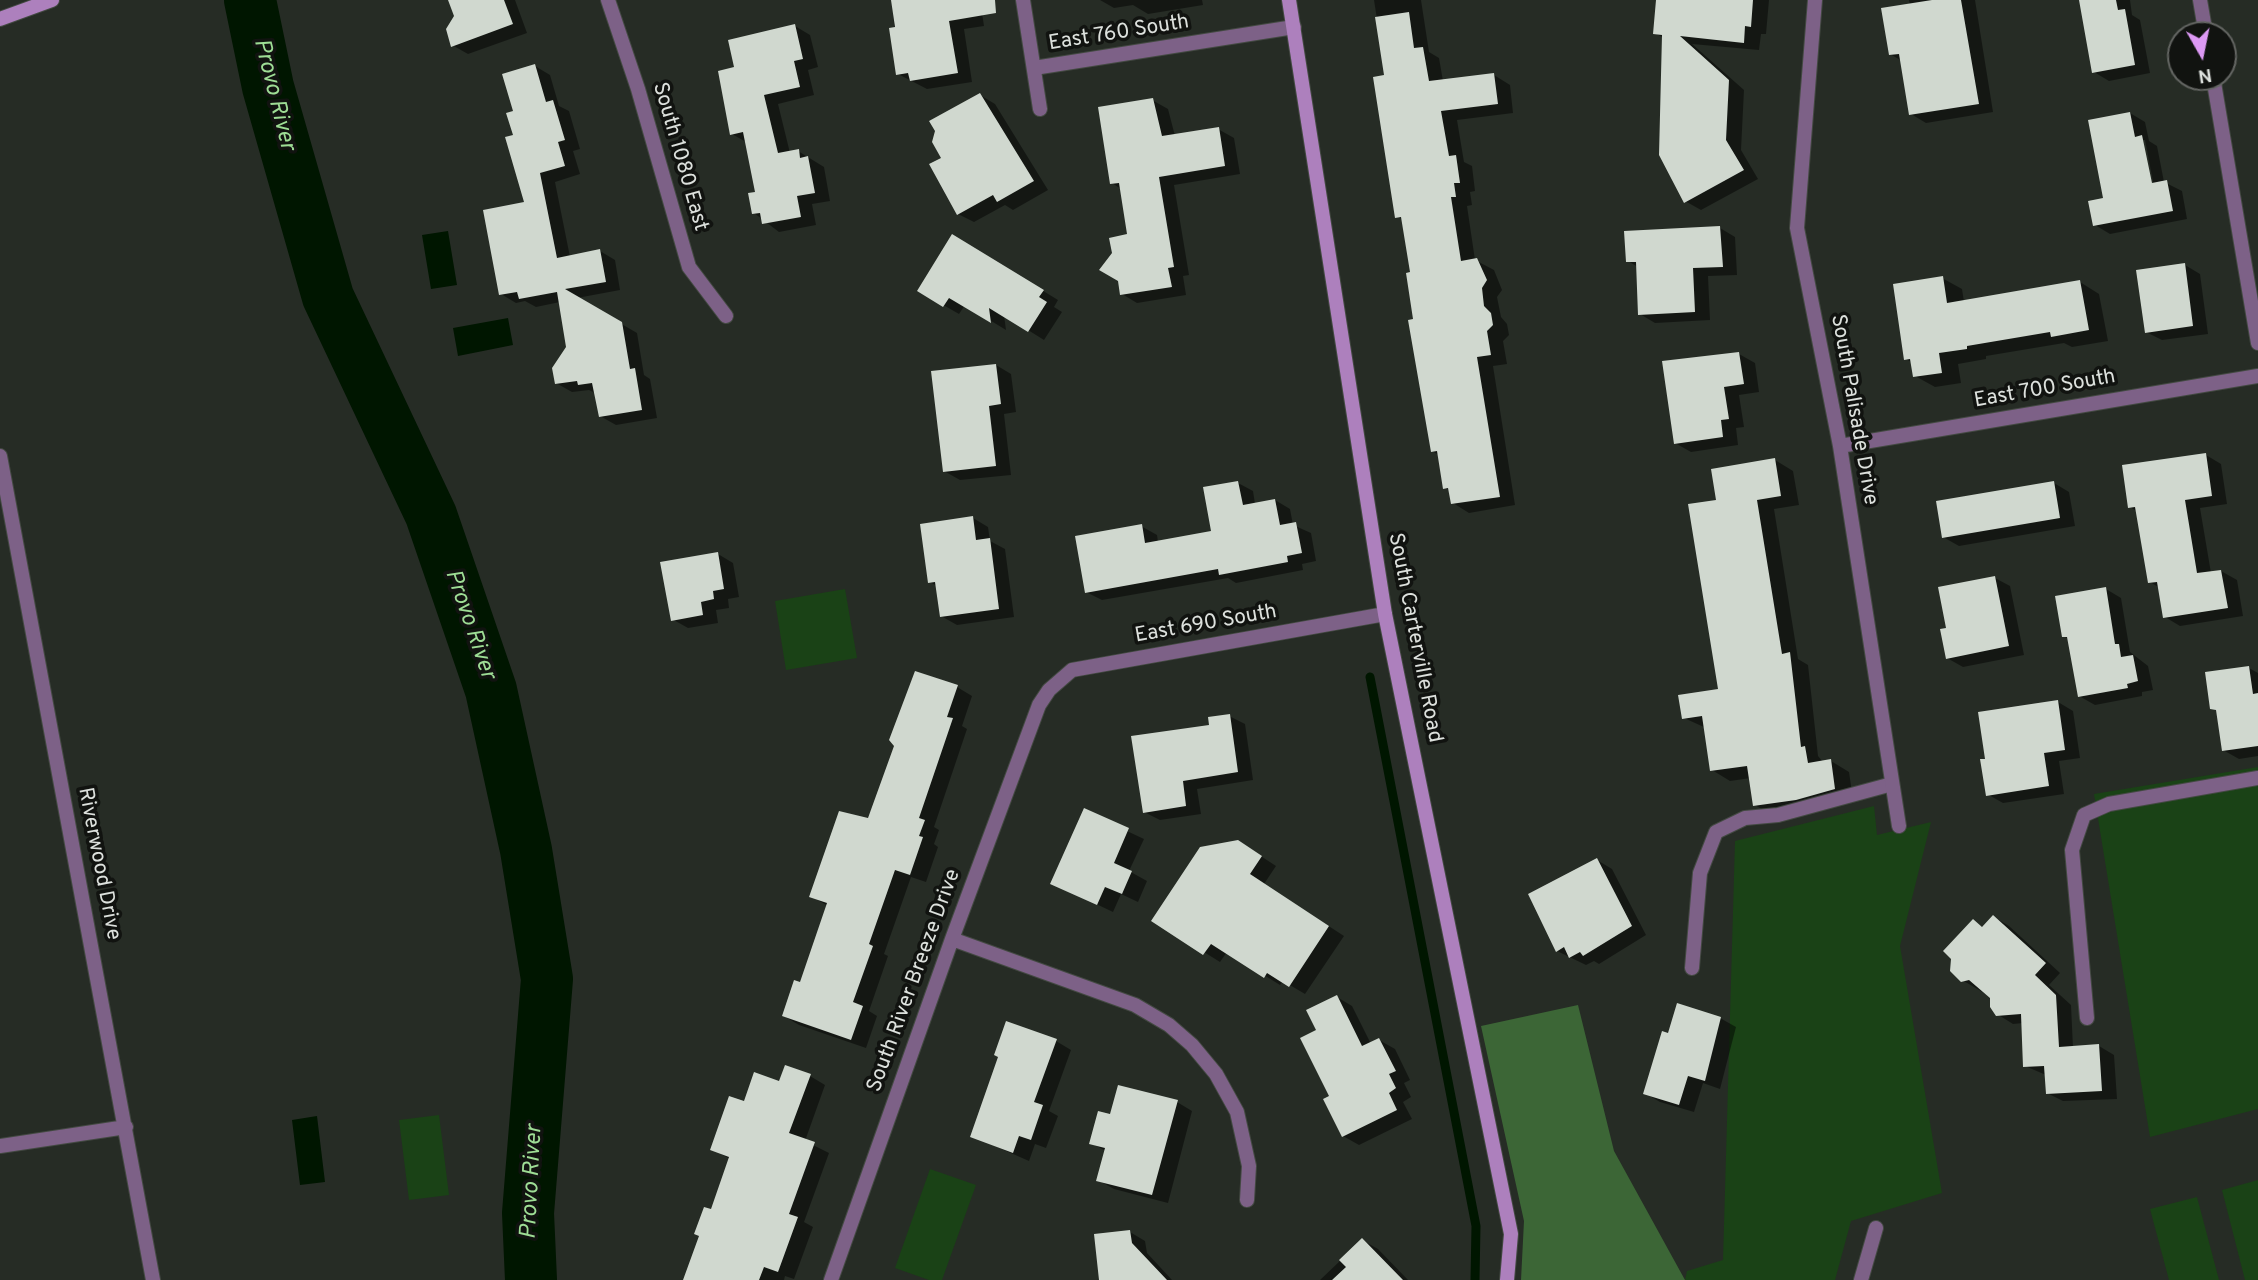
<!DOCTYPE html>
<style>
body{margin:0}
#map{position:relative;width:2258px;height:1280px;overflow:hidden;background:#262c25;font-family:Overpass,sans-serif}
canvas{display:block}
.north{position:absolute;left:2167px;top:21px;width:70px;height:70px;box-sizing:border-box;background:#111310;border:2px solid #636562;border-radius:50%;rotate:171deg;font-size:19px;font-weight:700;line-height:28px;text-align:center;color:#dde1dd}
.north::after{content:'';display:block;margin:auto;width:24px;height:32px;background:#dd99f4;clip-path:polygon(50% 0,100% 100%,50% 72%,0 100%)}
</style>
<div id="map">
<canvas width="2258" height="1280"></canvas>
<div class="north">N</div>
</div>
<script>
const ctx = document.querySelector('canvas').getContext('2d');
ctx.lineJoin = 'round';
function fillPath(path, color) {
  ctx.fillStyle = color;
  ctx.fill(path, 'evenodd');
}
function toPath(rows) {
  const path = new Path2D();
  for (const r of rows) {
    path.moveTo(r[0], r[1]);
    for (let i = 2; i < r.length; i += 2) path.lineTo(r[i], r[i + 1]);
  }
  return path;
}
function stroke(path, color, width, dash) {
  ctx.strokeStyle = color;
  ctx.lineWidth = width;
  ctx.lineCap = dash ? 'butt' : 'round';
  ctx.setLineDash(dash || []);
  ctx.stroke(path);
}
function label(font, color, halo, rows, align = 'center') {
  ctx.font = font + ' Overpass,sans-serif';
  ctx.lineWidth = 7;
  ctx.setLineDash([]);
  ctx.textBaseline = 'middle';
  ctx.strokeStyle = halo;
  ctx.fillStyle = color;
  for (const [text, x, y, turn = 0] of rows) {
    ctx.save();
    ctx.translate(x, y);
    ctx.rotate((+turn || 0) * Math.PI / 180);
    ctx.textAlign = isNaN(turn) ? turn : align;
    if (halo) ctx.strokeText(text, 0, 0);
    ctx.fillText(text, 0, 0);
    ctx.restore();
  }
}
const green = toPath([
 [845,589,857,658,786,670,775,601],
 [2258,767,2258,1109,2150,1137,2094,794],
 [1874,806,1877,835,1931,822,1900,946,1942,1193,1851,1221,1835,1280,1685,1280,1687,1271,1723,1260,1735,841],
 [439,1115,449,1195,409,1200,399,1120],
 [930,1169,976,1185,942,1280,929,1280,895,1268],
 [2258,1180,2258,1280,2245,1280,2222,1190],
 [2197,1197,2219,1280,2169,1280,2150,1209]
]);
const forest = toPath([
 [1578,1005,1614,1151,1685,1280,1521,1280,1524,1221,1481,1026]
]);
const water = toPath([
 [448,231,457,285,431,289,422,235],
 [508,318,513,345,458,356,453,328],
 [317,1116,325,1182,300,1185,292,1120]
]);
const shadow = toPath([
 [450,0,515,0,527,33,468,54,452,45,456,16],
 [892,0,980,0,984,26,964,29,972,82,927,89,898,74],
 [1100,0,1202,0,1203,5,1148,14,1133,5,1114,8],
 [1374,0,1421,0,1429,52,1439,58,1443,81,1494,75,1510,85,1513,113,1457,120,1464,162,1472,166,1475,191,1470,192,1472,205,1467,206,1475,260,1494,270,1502,290,1497,297,1501,317,1507,324,1509,335,1503,341,1507,364,1493,366,1515,505,1469,513,1453,503,1451,491,1445,488,1439,455,1432,451,1412,274,1403,220,1397,216,1386,77],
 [1658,0,1769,0,1766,34,1761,34,1759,50,1692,44,1744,90,1741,150,1758,179,1701,210,1685,201,1664,38,1655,33],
 [1909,0,1975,0,1993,112,1926,123,1911,114,1902,61,1890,54,1910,5],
 [2081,0,2130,0,2132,15,2140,20,2150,73,2109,81,2094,72],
 [795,26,810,35,818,67,808,70,814,95,778,104,790,153,798,151,824,167,830,201,812,204,816,225,779,232,754,213,757,193,746,142,732,134,736,68],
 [535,66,550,75,559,106,569,111,580,149,573,151,580,174,555,182,570,257,600,251,615,260,620,290,577,298,637,333,644,375,650,379,657,418,616,425,600,416,595,393,589,390,572,392,556,383,568,348,560,302,536,307,525,301,516,303,501,294,527,204,515,136,515,112],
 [980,95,995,104,1048,190,1013,210,1005,205,974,222,958,214,943,158],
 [1152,100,1168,109,1175,136,1218,129,1234,138,1240,174,1174,185,1189,275,1183,276,1186,295,1137,303,1122,294,1129,236,1121,189,1112,183],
 [2130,113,2145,122,2149,141,2157,146,2164,182,2182,191,2187,219,2110,234,2095,225],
 [2141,140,2145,140,2155,192,2152,192],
 [1720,228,1735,237,1737,275,1708,276,1710,320,1655,323,1640,314,1638,267,1628,261],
 [968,245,1058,300,1054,307,1062,312,1044,340,1004,315,1006,330,965,305,959,314,919,291],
 [2185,265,2200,274,2208,334,2162,340,2146,332],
 [1942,278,1962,289,1964,302,2080,282,2099,294,2108,341,2072,347,2064,343,1986,356,1986,359,1958,364,1961,383,1935,387,1915,376,1913,363,1906,359],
 [1739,354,1755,363,1759,392,1739,395,1744,427,1736,428,1738,445,1691,452,1675,443],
 [996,365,1011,374,1016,412,1004,414,1011,475,960,480,944,471],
 [2206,455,2221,464,2227,504,2200,508,2211,573,2221,571,2237,580,2243,616,2180,626,2165,617,2160,588,2150,582,2138,512,2130,507],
 [1775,460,1793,471,1799,505,1774,509,1798,659,1808,665,1818,756,1823,762,1831,761,1849,772,1853,799,1773,816,1755,805,1751,778,1730,781,1712,770,1706,728,1684,718,1720,690,1718,501],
 [1238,483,1253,491,1255,504,1275,500,1290,509,1293,525,1311,533,1316,561,1302,564,1303,570,1236,583,1228,578,1102,600,1086,592,1141,526,1157,535,1158,542,1213,532],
 [2054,483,2069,492,2075,526,1959,546,1943,537],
 [973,518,988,527,990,541,1005,549,1014,617,957,625,941,616,937,586,930,582],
 [718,554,733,563,739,597,728,599,729,608,716,610,718,623,688,628,672,619],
 [1995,578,2010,586,2024,655,1963,667,1947,658,1948,629],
 [2106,589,2121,598,2130,652,2148,666,2153,690,2142,692,2142,696,2095,705,2079,696,2069,639,2063,636],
 [2249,668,2258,673,2258,756,2239,759,2223,750],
 [957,687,972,696,962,726,967,729,934,827,939,830,934,844,938,847,926,882,911,877,884,954,888,956,869,1011,877,1016,866,1048,799,1025,784,1016,801,984,828,906,811,896,870,820],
 [2058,702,2073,711,2080,758,2059,761,2064,794,2003,803,1987,794,1987,760],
 [1229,716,1245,724,1253,780,1197,789,1201,814,1160,820,1144,812,1211,726],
 [1084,811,1144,839,1129,871,1147,881,1138,902,1121,894,1113,912,1052,883],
 [1253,851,1276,866,1264,884,1344,936,1305,994,1283,981,1280,985,1227,952,1220,962,1154,921],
 [1597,860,1612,869,1646,935,1599,964,1594,961,1586,965,1557,951],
 [1994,917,2009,926,2060,973,2049,985,2071,1005,2073,1048,2099,1046,2114,1055,2117,1099,2063,1101,2047,1093,2046,1075,2025,1066,2023,1023,2013,1024,1997,1014,1991,997,1962,980,1973,922,1984,928],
 [1337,997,1352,1006,1371,1044,1379,1040,1395,1049,1410,1080,1404,1083,1411,1097,1403,1102,1412,1119,1359,1145,1343,1136,1331,1097,1318,1031],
 [1720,1018,1736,1027,1720,1089,1703,1083,1694,1112,1660,1102,1645,1093,1669,1035],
 [1056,1041,1071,1050,1049,1111,1058,1116,1046,1148,1035,1144,1029,1161,972,1136],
 [810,1076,825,1085,805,1141,829,1153,804,1222,813,1227,794,1279,785,1276,784,1280,685,1280,730,1159,712,1149,745,1103,780,1083],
 [1177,1102,1192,1111,1168,1203,1114,1189,1098,1180,1106,1151,1091,1143,1111,1116],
 [1130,1232,1145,1241,1147,1253,1172,1280,1101,1280],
 [1362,1240,1378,1249,1408,1280,1320,1280]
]);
const stream = toPath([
 [1370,677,1476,1226,1475,1280]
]);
const river = toPath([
 [250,0,268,87,328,297,431,515,491,690,526,850,547,979,528,1213,531,1280]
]);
const building = toPath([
 [448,0,504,0,513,24,451,47,446,29,454,16],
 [891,0,995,0,996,13,949,21,958,73,910,81,908,73,896,75,889,28,895,27],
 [1656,0,1753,0,1751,27,1745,26,1744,43,1680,36,1729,80,1726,140,1744,170,1684,203,1659,155,1662,35,1653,34],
 [1932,0,1961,0,1979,104,1909,115,1899,54,1889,55,1881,8],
 [2079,0,2116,0,2118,10,2125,9,2135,65,2092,73],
 [1409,12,1414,48,1423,47,1429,81,1494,73,1498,104,1441,111,1449,156,1456,155,1460,183,1454,183,1456,197,1451,197,1461,261,1477,258,1487,280,1482,288,1484,306,1491,313,1493,325,1487,331,1491,355,1477,357,1500,497,1451,504,1448,488,1443,489,1437,451,1431,452,1408,320,1413,319,1406,273,1410,272,1401,217,1395,218,1373,77,1384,75,1375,17],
 [795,24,803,59,794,61,800,87,764,95,778,153,799,149,800,158,808,156,815,193,797,196,801,217,762,224,760,213,752,214,748,193,755,192,743,132,730,135,718,71,734,67,728,40],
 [535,64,546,102,553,100,565,140,558,142,565,166,540,173,557,258,600,249,606,282,565,289,622,322,630,369,635,368,642,410,599,417,592,383,578,385,577,381,555,384,552,368,566,347,557,292,519,299,517,292,499,295,483,210,524,202,505,137,513,135,506,113,513,111,502,74],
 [980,93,1034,181,997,202,993,195,957,215,929,164,941,158,932,142,935,131,929,121],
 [1153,98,1162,136,1219,127,1225,166,1159,177,1174,267,1168,268,1172,287,1120,295,1118,281,1099,270,1112,253,1109,238,1127,234,1119,183,1110,184,1098,107],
 [2130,112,2135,137,2142,135,2152,183,2167,180,2173,211,2093,226,2088,201,2103,198,2088,120],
 [1720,226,1723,267,1693,268,1695,312,1638,315,1636,262,1626,262,1624,231],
 [952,234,1044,290,1039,297,1047,302,1028,332,989,308,991,323,949,298,943,307,917,291],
 [2185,263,2193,326,2145,333,2136,270],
 [1943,276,1947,303,2080,280,2089,330,2051,337,2050,332,1967,346,1967,349,1939,353,1942,373,1913,377,1910,359,1904,360,1893,284],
 [1739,352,1744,384,1724,387,1729,419,1721,420,1723,437,1674,444,1662,361],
 [996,364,1001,404,989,406,996,466,943,472,931,371],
 [2206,453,2212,496,2185,500,2197,573,2221,570,2228,608,2163,618,2157,582,2148,583,2135,507,2128,508,2122,465],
 [1775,458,1781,496,1757,500,1782,654,1790,652,1801,747,1805,746,1808,763,1831,759,1835,789,1796,800,1753,806,1747,766,1710,771,1702,716,1682,719,1678,695,1718,689,1688,504,1716,500,1711,469],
 [1238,481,1243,505,1275,499,1280,525,1296,522,1302,553,1287,556,1288,562,1219,575,1218,569,1085,593,1075,536,1142,524,1145,543,1211,531,1203,487],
 [2054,481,2060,518,1942,538,1936,501],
 [973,516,976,540,990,538,999,609,940,617,935,582,928,583,920,524],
 [718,552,724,589,713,591,714,599,701,602,703,615,671,621,660,562],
 [1995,576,2009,646,1946,659,1940,629,1946,628,1938,587],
 [2106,587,2115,644,2119,644,2121,657,2133,655,2138,681,2127,684,2128,688,2078,697,2067,637,2062,637,2055,596],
 [2249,666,2253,694,2258,693,2258,746,2222,751,2216,710,2210,709,2205,672],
 [915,671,958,685,947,717,953,718,919,818,925,820,919,836,923,837,910,875,895,870,869,944,873,946,853,1002,863,1006,851,1040,782,1016,794,980,800,982,827,903,809,897,839,811,868,818,894,746,889,740],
 [2058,700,2065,750,2044,753,2049,786,1986,796,1980,759,1985,759,1978,712],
 [1230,714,1238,772,1183,781,1186,806,1143,813,1131,736,1209,725,1208,717],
 [1084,808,1129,828,1114,863,1132,871,1122,894,1105,887,1097,905,1050,884],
 [1238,840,1262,856,1250,874,1329,926,1289,987,1267,973,1264,978,1211,944,1203,955,1151,921,1200,847],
 [1597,858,1632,926,1583,956,1580,952,1569,958,1564,947,1556,952,1528,894],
 [1993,915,2046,963,2035,975,2056,995,2059,1047,2099,1044,2102,1091,2046,1094,2044,1066,2023,1067,2021,1014,1996,1016,1990,1007,1990,998,1969,980,1961,982,1950,971,1951,959,1943,951,1973,919,1982,927],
 [1337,995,1362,1046,1379,1038,1396,1071,1389,1074,1396,1088,1389,1093,1397,1110,1342,1137,1323,1099,1329,1096,1300,1038,1316,1030,1306,1010],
 [1677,1003,1721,1017,1705,1081,1688,1076,1679,1105,1643,1094,1662,1031,1668,1033],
 [1006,1021,1057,1039,1034,1102,1043,1105,1031,1140,1019,1136,1013,1153,970,1137,998,1057,994,1055],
 [785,1065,811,1074,789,1133,815,1142,789,1214,798,1217,778,1272,764,1267,759,1280,683,1280,699,1236,694,1234,704,1207,711,1209,729,1157,710,1150,729,1096,744,1101,754,1072,779,1081],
 [1118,1085,1178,1100,1152,1195,1096,1181,1105,1148,1089,1144,1098,1111,1110,1114],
 [1130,1230,1132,1243,1167,1280,1099,1280,1094,1234],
 [1362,1238,1403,1280,1332,1280,1346,1267,1339,1260]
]);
const lane = toPath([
 [1692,968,1700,873,1716,832,1745,818,1778,815,1892,784],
 [2087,1018,2072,850,2084,815,2109,804,2258,778]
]);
const street = toPath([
 [608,0,638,89,689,267,726,316],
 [1023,0,1040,109],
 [1815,0,1797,228,1840,446,1899,826],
 [2200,0,2206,35],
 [1034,68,1294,27],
 [2213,77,2258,343],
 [1840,446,2258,376],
 [0,456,153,1280],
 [952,939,1135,1005,1169,1025,1192,1045,1216,1074,1237,1112,1249,1166,1247,1200],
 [0,1146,126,1127],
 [831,1280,952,939,1039,705,1049,690,1072,670,1385,614],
 [1861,1280,1876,1228]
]);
const secondary = toPath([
 [1289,0,1385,614,1511,1234,1507,1280],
 [0,19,52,0]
]);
const streetNames = [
 ["East 760 South",1119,34,-9],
 ["South 1080 East",679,157,74],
 ["East 700 South",2045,390,-10],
 ["South Palisade Drive",1853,410,80],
 ["East 690 South",1206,625,-10],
 ["South Carterville Road",1414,638,79],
 ["Riverwood Drive",98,864,79],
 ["South River Breeze Drive",915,981,-70]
];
const waterNames = [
 ["Provo River",273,95,76],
 ["Provo River",469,625,71],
 ["Provo River",533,1182,-87]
];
fillPath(green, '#1a4216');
fillPath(forest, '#3c6636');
fillPath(water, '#001600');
fillPath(shadow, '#0007');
stroke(stream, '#001600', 9);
stroke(river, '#001600', 52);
fillPath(building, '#d0d8cf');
stroke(lane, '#434942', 16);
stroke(street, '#434942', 16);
stroke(secondary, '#434942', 16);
stroke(lane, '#7d6187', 14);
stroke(street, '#7d6187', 14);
stroke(secondary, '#ad80bd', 14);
label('21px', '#dde1dd', '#111310', streetNames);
label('italic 23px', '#9edd95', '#111310', waterNames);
</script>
